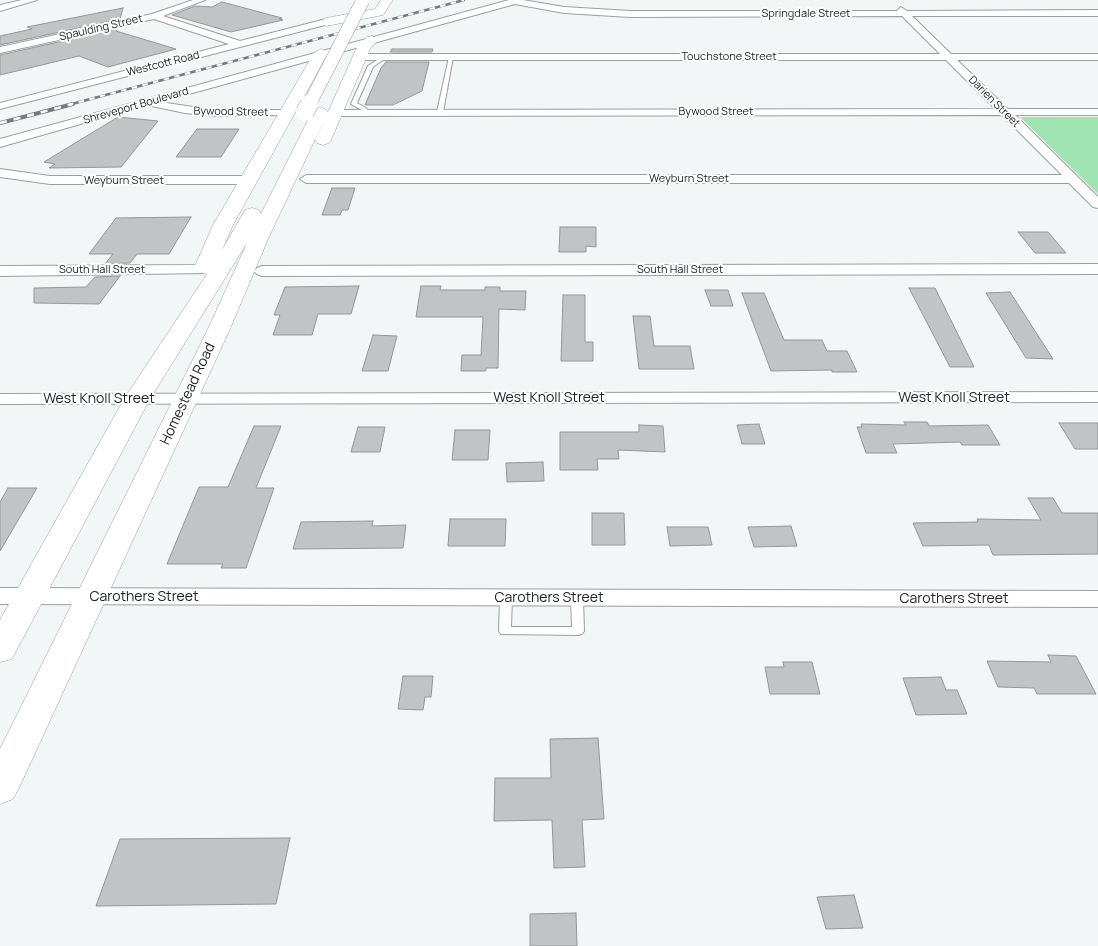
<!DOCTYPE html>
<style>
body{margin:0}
canvas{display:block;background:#f2f6f6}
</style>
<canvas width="1098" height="946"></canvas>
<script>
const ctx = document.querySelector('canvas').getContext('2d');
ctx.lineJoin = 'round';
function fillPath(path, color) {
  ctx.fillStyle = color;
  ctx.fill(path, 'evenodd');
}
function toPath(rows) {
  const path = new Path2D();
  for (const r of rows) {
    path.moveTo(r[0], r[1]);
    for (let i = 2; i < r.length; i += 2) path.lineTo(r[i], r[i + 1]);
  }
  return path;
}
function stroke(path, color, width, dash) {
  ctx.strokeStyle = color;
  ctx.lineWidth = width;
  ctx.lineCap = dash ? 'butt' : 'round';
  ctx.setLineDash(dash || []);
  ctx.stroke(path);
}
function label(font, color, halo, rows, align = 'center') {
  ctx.font = font + ' Manrope,sans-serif';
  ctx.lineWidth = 4;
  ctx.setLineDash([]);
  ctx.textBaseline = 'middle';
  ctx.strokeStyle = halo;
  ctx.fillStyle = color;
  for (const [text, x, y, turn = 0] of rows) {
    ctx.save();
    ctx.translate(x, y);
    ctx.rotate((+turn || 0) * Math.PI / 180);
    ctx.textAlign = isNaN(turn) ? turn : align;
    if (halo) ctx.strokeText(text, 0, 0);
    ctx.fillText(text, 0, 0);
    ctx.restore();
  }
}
const green = toPath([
 [1020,117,1098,117,1098,194]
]);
const building = toPath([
 [222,2,282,18,279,19,283,20,231,32,172,15,195,6,212,7,222,2],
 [123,8,120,19,0,45,0,36,32,29,27,27,123,8],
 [117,29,116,31,176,49,108,67,79,56,0,75,0,55,117,29],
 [392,49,433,49,432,52,390,52,392,49],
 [386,62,429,62,422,91,393,105,365,105,381,68,386,62],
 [118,117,158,121,121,167,49,168,55,164,44,162,118,117],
 [197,129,239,129,221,157,176,157,197,129],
 [332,188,355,188,348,210,342,210,340,215,322,215,332,188],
 [191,217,169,254,137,254,130,263,105,264,113,254,89,254,116,218,191,217],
 [560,227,596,227,596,247,586,246,586,252,559,252,560,227],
 [1018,232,1048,232,1066,253,1035,253,1018,232],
 [120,276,99,304,34,303,34,288,86,287,95,277,120,276],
 [359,286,351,314,318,314,312,335,273,335,280,315,274,315,285,287,359,286],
 [421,286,441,286,440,290,485,290,485,287,500,287,500,291,526,291,525,310,499,309,498,368,486,368,486,371,461,371,462,355,481,355,483,317,416,317,421,286],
 [909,288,935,288,974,367,950,367,909,288],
 [705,290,728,290,733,306,711,306,705,290],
 [1010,292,1053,359,1026,358,986,293,1010,292],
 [742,293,764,293,784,340,822,340,827,351,847,351,857,372,832,372,832,370,771,371,742,293],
 [563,295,585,295,585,342,593,342,593,361,561,361,563,295],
 [633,316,650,316,654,346,690,346,694,369,639,369,633,316],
 [373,335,397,336,388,371,362,371,373,335],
 [904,422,927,422,929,426,988,425,1000,445,962,445,960,442,893,444,897,453,866,453,857,427,862,427,861,424,906,425,904,422],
 [1059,423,1098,423,1098,449,1075,449,1059,423],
 [759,424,765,444,742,444,737,425,759,424],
 [639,425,663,426,665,452,618,450,619,459,597,459,598,470,560,470,560,432,639,432,639,425],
 [254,426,281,426,256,488,274,488,246,568,221,568,223,564,167,564,199,487,228,487,254,426],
 [358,427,385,427,380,452,351,452,358,427],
 [455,430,490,430,488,460,452,460,455,430],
 [543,462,544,481,507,482,506,463,543,462],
 [8,488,37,488,0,551,0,502,8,488],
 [1028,498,1053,498,1062,513,1098,513,1098,554,993,555,989,545,923,546,913,523,978,522,977,519,1041,520,1028,498],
 [592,513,624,513,625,545,592,545,592,513],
 [450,519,506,519,505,546,448,546,450,519],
 [373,521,372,526,406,525,403,548,293,549,301,522,373,521],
 [791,526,797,546,754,547,748,527,791,526],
 [667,527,708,527,712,545,670,546,667,527],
 [1048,655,1076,656,1096,694,1037,694,1034,688,998,687,987,661,1051,662,1048,655],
 [783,662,812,662,820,694,770,694,765,667,784,667,783,662],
 [403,676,433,676,431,697,425,697,423,710,398,709,403,676],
 [941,677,946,690,957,690,967,714,916,715,903,678,941,677],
 [598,738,604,819,582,820,585,867,554,868,552,820,494,821,495,778,551,778,550,739,598,738],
 [290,838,276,904,96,906,120,839,290,838],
 [854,895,863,928,826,929,817,897,854,895],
 [576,913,577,946,530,946,530,914,576,913]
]);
const lane = toPath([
 [383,56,387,57,373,67,357,103,366,108,369,112,364,113,362,110,351,104,368,66,383,56],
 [451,56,453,57,443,112,440,114,437,112,449,57,451,56],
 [506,594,510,595,512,598,511,627,572,627,571,598,573,595,577,594,581,595,583,598,584,631,582,634,578,635,501,634,499,631,500,598,502,595,506,594]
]);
const street = toPath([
 [22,0,37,0,0,11,0,5,22,0],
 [193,0,205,0,163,16,240,41,326,19,330,22,329,24,0,109,0,103,229,44,154,19,0,53,0,47,152,14,193,0],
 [509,0,523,0,564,7,630,11,897,11,901,7,907,11,1098,10,1098,16,912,16,951,54,1098,54,1098,60,957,60,1008,109,1098,109,1098,115,1015,115,1098,197,1098,208,1093,207,1069,183,306,183,300,179,306,175,1062,175,1002,115,334,116,328,113,334,110,995,109,946,60,360,60,355,57,360,54,940,54,902,16,630,17,564,13,515,4,160,102,213,110,287,110,291,111,293,113,291,115,213,116,185,113,147,105,0,147,0,139,509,0],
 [0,169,50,176,248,176,254,180,248,184,50,184,0,177,0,169],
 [1098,264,1098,274,262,276,257,274,254,271,257,268,262,266,1098,264],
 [203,265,208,267,211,270,208,273,0,276,0,266,203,265],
 [1098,392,1098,402,0,404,0,394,1098,392],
 [0,588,1098,591,1098,607,0,604,0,588]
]);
const secondary = toPath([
 [381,0,393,0,383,15,326,26,320,22,326,18,375,9,381,0],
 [372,36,378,40,370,49,331,140,329,143,323,145,317,143,315,140,327,114,268,239,230,329,19,788,13,799,0,804,0,749,208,329,247,243,150,399,12,659,0,662,0,620,124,399,207,274,197,272,194,268,213,225,314,53,321,49,328,53,233,225,222,250,245,210,252,208,259,210,261,214,312,112,315,109,320,107,325,109,328,112,357,47,367,37,372,36]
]);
const railFar1 = toPath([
 [68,105,464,0]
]);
const rail = toPath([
 [0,123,73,104]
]);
const secondaryBridgeFar1 = toPath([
 [309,105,363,0]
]);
const secondaryBridge = toPath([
 [305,112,309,104]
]);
const farStreetnames = [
 ["Springdale Street",806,14],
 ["Spaulding Street",101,28,-13],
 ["Touchstone Street",729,57],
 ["Westcott Road",163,64,-14],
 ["Darien Street",994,102,45],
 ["Shreveport Boulevard",136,106,-16],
 ["Bywood Street",231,112,1],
 ["Bywood Street",716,112],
 ["Weyburn Street",689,179],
 ["Weyburn Street",124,181],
 ["South Hall Street",102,270],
 ["South Hall Street",680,270]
];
const streetNames = [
 ["Homestead Road",188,394,-65],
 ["West Knoll Street",549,398],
 ["West Knoll Street",954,398],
 ["West Knoll Street",99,399],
 ["Carothers Street",144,597],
 ["Carothers Street",549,598],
 ["Carothers Street",954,599]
];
fillPath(green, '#a0e4b1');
fillPath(building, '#c0c4c5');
stroke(building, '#939798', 1);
stroke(lane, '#9b9f9e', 2);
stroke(street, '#9b9f9e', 2);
stroke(secondary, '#9b9f9e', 1);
fillPath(lane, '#fff');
fillPath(street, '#fff');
fillPath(secondary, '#fff');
stroke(railFar1, '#777a7a', 2.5);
stroke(rail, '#777a7a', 4);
stroke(railFar1, '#fff', 2, [5.5]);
stroke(rail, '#fff', 2.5, [7]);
stroke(secondaryBridgeFar1, '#9b9f9e', 14, []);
stroke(secondaryBridge, '#9b9f9e', 19, []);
stroke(secondaryBridgeFar1, '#fff', 13);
stroke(secondaryBridge, '#fff', 18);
label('11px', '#232525', '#fff', farStreetnames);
label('14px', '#232525', '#fff', streetNames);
</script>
